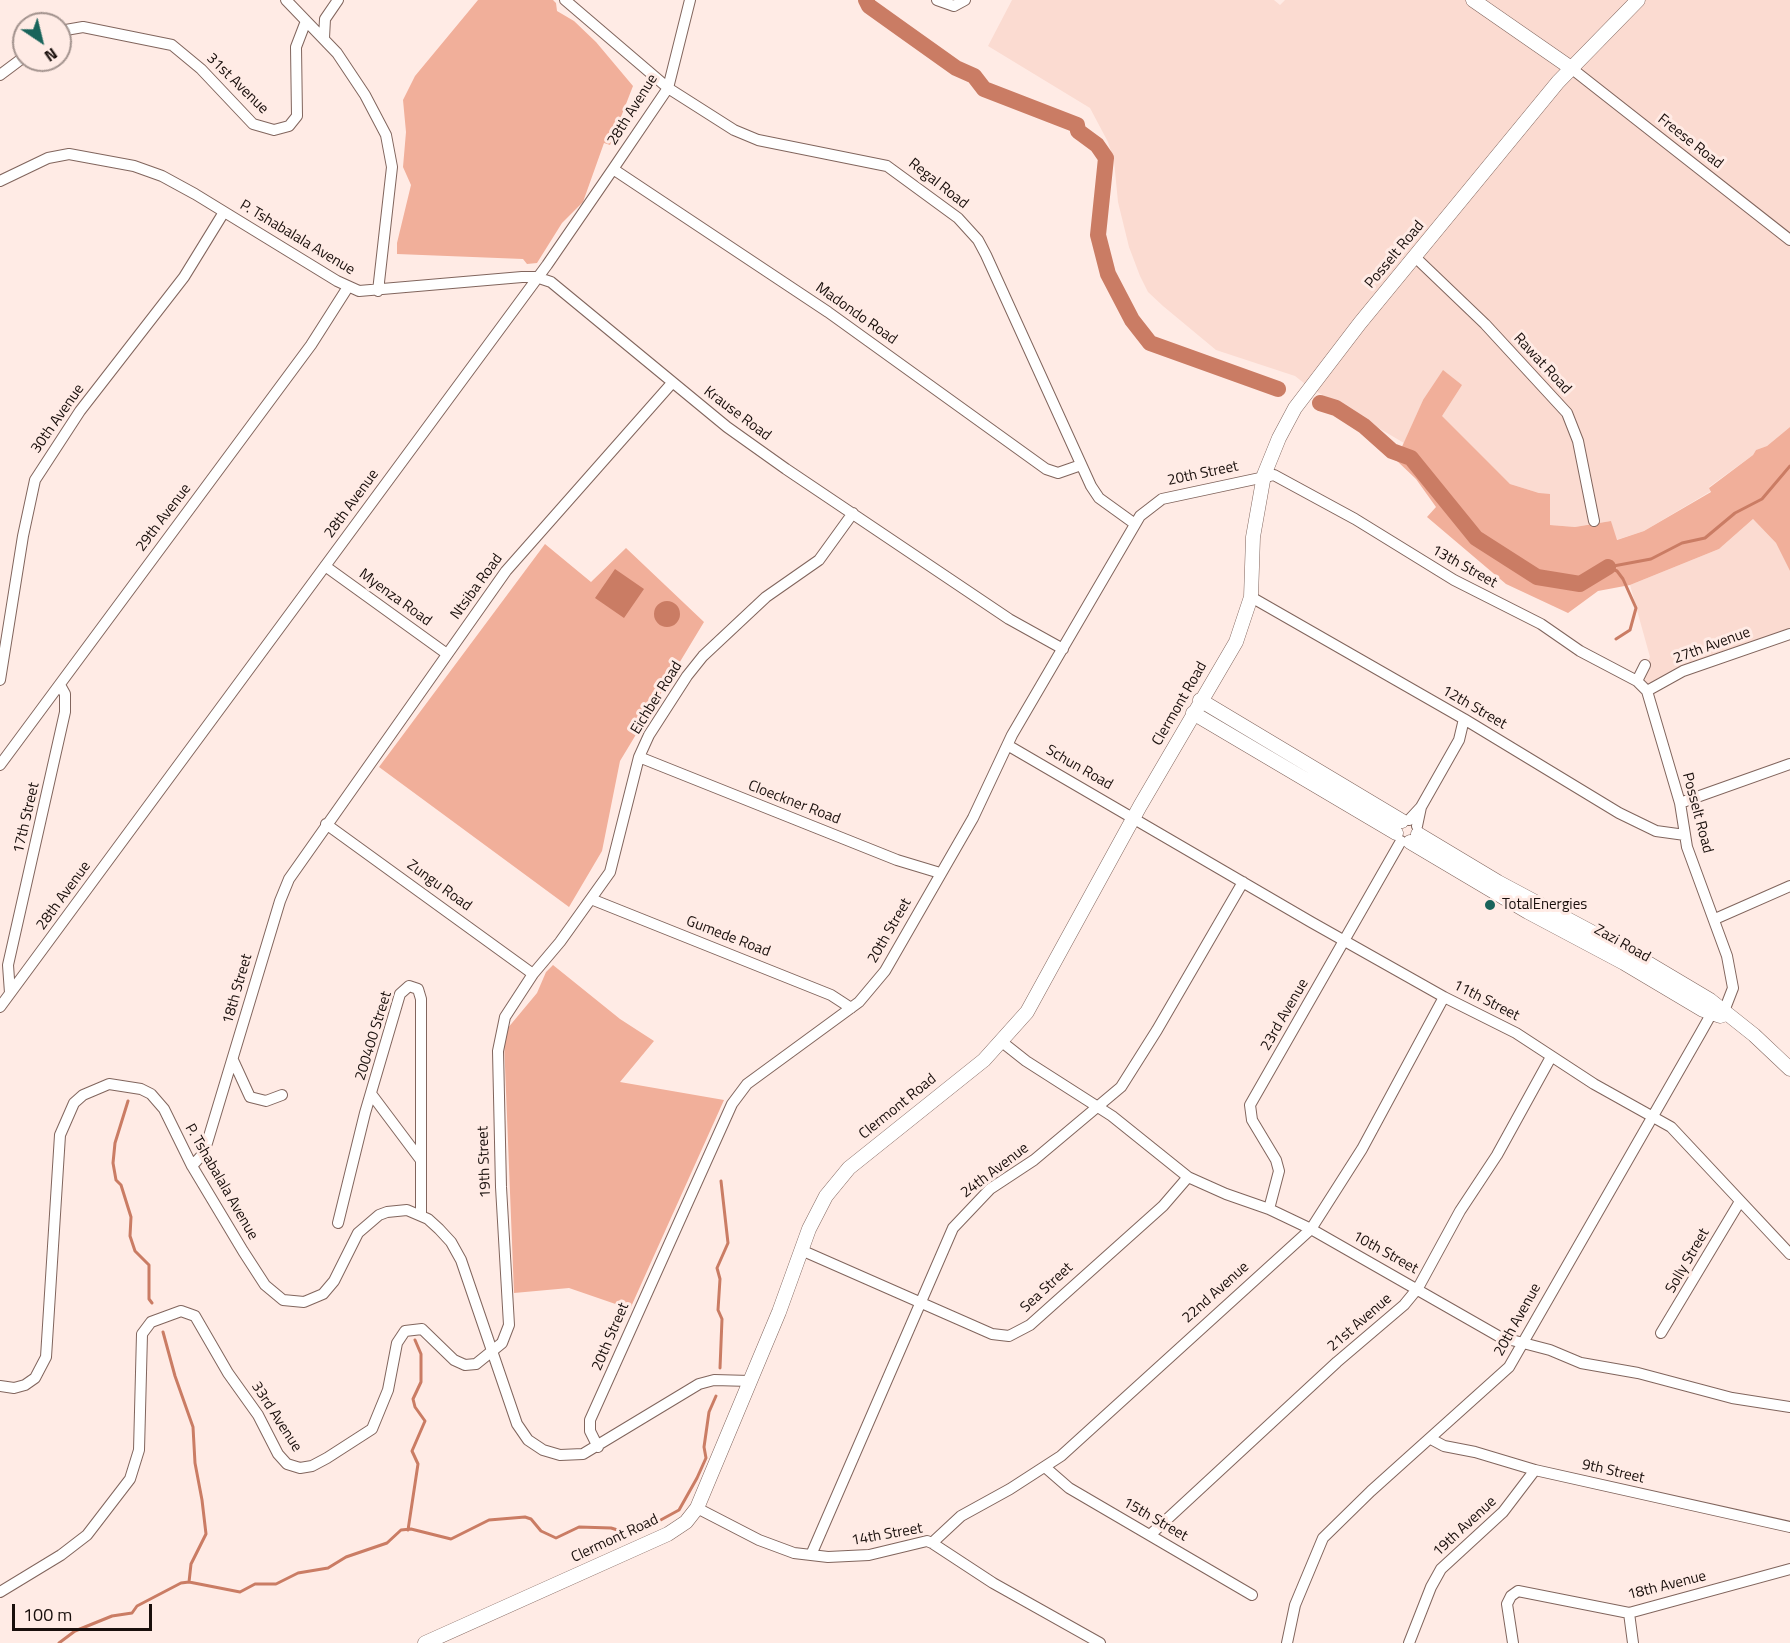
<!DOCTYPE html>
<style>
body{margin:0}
#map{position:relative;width:1790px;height:1643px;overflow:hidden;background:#ffebe5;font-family:"Titillium Web",sans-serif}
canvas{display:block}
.north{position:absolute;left:12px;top:12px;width:60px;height:60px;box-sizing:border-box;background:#ffebe5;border:2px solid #a3938e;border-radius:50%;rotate:145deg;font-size:16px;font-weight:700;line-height:24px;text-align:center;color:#190f0c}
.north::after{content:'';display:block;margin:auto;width:21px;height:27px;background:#19645b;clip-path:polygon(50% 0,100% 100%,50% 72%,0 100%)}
.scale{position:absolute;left:12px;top:1604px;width:140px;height:27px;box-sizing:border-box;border:3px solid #190f0c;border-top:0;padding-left:8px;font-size:18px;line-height:21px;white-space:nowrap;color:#190f0c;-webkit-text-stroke:4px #ffebe5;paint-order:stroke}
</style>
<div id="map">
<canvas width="1790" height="1643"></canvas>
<div class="north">N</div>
<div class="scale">100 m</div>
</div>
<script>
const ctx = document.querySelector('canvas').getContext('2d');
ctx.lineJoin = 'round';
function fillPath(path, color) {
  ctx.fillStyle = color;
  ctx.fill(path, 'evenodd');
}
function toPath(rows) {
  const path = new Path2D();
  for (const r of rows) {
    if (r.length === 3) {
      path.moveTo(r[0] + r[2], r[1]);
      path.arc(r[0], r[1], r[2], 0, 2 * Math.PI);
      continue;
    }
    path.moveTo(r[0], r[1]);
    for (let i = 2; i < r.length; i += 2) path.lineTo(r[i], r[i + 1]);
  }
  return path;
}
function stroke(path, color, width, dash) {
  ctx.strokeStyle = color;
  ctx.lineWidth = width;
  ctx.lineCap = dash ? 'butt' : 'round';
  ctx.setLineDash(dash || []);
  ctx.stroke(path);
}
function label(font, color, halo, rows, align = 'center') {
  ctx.font = font + ' "Titillium Web",sans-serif';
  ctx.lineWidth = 6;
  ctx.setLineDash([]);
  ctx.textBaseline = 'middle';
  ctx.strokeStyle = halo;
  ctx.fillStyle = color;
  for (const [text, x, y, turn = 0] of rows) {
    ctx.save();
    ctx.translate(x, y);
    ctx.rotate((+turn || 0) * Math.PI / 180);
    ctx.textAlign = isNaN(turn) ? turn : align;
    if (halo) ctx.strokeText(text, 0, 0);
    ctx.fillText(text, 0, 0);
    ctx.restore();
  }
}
const built = toPath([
 [1012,0,1274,0,1280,5,1285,0,1790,0,1790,427,1767,446,1756,450,1753,455,1709,487,1711,491,1644,531,1616,540,1611,521,1575,527,1550,525,1539,493,1510,484,1423,400,1404,443,1309,387,1295,376,1216,350,1163,306,1148,292,1140,276,1129,247,1118,202,1114,161,1108,142,1090,108,988,46],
 [1753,519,1776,543,1790,571,1790,634,1647,690,1637,681,1650,657,1630,585,1719,549]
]);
const green = toPath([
 [478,0,553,0,556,3,557,11,574,21,596,42,633,86,610,145,604,143,583,202,562,223,537,263,527,264,523,259,397,254,397,243,411,185,403,167,406,132,403,100,415,76],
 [1443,370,1462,385,1442,416,1510,484,1539,493,1550,494,1550,525,1575,527,1611,521,1617,540,1644,531,1711,492,1709,488,1753,455,1756,450,1767,446,1790,427,1790,571,1776,543,1753,519,1719,549,1630,585,1598,591,1568,613,1506,584,1427,517,1436,507,1416,479,1396,460,1423,400],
 [545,544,591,582,626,548,704,622,620,761,602,851,569,907,379,767],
 [553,965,620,1019,654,1041,620,1082,724,1100,630,1309,569,1288,514,1293,504,1041,507,1029,537,993,546,972]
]);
const water = toPath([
 [615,569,644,589,624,618,595,598],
 [667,614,13]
]);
const stream = toPath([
 [1608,567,1651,559,1682,543,1705,538,1735,513,1762,499,1790,466],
 [1610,568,1617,571,1623,579,1636,608,1630,630,1616,639],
 [128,1101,115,1143,113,1163,116,1180,121,1185,131,1217,130,1236,135,1251,149,1265,149,1299,152,1303],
 [163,1332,175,1376,193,1427,195,1463,202,1500,206,1534,191,1564,189,1582],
 [720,1368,722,1319,718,1310,720,1279,717,1268,728,1243,721,1181],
 [408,1530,418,1464,412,1451,425,1421,415,1407,413,1399,421,1382,421,1354,415,1340],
 [59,1643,75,1631,112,1616,132,1613,137,1606,181,1583,189,1582,240,1592,255,1584,276,1584,298,1573,328,1568,346,1557,387,1543,401,1530,411,1529,451,1539,489,1520,525,1517,531,1519,541,1531,556,1538,579,1527,611,1528,621,1531,657,1522,679,1510,697,1478,706,1458,704,1447,709,1412,716,1396]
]);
const river = toPath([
 [866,0,869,6,904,31,956,68,974,76,984,89,1077,125,1078,131,1097,145,1106,158,1098,235,1108,274,1132,320,1150,343,1278,389],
 [1320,403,1336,408,1364,426,1392,451,1411,458,1476,538,1537,577,1580,584,1608,567]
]);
const street = toPath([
 [286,0,337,53,365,95,386,135,392,167,378,291],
 [565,0,668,88,734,130,758,140,887,166,958,218,978,240,986,255,1091,486,1099,498,1135,524],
 [937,0,954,6,965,0],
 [60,31,83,27,172,45,201,69,253,124,274,130,289,126,297,116,296,47,306,21],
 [324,38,325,19,338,0],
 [1571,68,1790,240],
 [0,75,24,57],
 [613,169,828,312,1046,469,1058,473,1081,465],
 [0,181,48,158,69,154,134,166,162,176,195,194,337,281,359,291,522,277,536,277,551,282,727,427,786,469,1009,619,1063,649],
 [1415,257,1485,324,1567,413,1578,441,1594,521],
 [325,566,447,654],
 [1251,597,1464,719,1619,813,1656,831,1685,835],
 [0,680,23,536,35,480,80,411,184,277,224,212],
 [1637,681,1645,665],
 [1647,691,1683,671,1790,634],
 [1009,746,1311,922,1444,997,1516,1033,1594,1084,1671,1127,1790,1254],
 [639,757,897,860,940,873],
 [0,765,311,345,348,287],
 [1680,803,1790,764],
 [1409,820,1421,807,1459,740,1464,719],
 [326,824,533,974],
 [1417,826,1421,807],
 [591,899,831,995,851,1008],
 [1715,919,1790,886],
 [10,993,8,965,65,712,65,694,60,685],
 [0,1007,547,265,613,169,668,88,690,0],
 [1002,1042,1026,1061,1112,1116,1188,1177,1226,1194,1269,1209,1311,1229,1500,1337,1550,1350,1581,1363,1638,1373,1732,1398,1790,1407],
 [233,1060,250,1097,266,1101,282,1095],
 [372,1095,420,1159],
 [192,1166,202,1155,207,1143,280,901,289,879,506,571,672,383],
 [1269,1209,1279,1171,1276,1160,1252,1120,1250,1105,1401,841],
 [338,1223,365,1113,400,994,409,986,418,989,421,999,421,1216],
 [801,1250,992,1334,1009,1336,1030,1325,1163,1206,1188,1177],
 [1661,1333,1739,1203],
 [0,1386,14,1388,25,1385,35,1378,46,1357,60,1135,74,1103,83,1095,109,1084,141,1089,151,1094,164,1109,192,1166,243,1251,265,1285,283,1300,304,1302,323,1294,334,1281,358,1233,379,1215,387,1212,407,1210,428,1219,439,1229,451,1242,461,1260,517,1424,528,1440,543,1450,560,1455,583,1454,699,1384,714,1380,750,1381],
 [1431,1439,1444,1446,1475,1452,1535,1470,1790,1527],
 [598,1447,590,1431,590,1420,732,1104,747,1084,859,1002,885,971,973,818,1012,735,1140,516,1162,499,1274,475,1355,519,1454,580,1541,624,1580,651,1637,681,1647,691,1680,803,1687,847,1727,956,1733,988,1726,1006,1709,1018,1700,1034,1509,1367,1371,1491,1323,1538,1295,1605,1287,1643],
 [1046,1468,1069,1488,1252,1595],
 [697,1508,759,1540,794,1553,828,1557,869,1555,927,1541,932,1543,993,1583,1100,1643],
 [1150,1535,1337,1362,1404,1305,1418,1288,1460,1211,1497,1155,1551,1057],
 [932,1543,961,1516,1010,1489,1061,1456,1311,1229,1362,1149,1444,997],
 [811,1555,953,1228,990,1189,1034,1160,1121,1087,1157,1030,1243,882],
 [0,1592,61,1555,87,1535,130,1479,139,1450,142,1334,151,1322,181,1311,195,1316,228,1373,258,1415,278,1454,287,1464,300,1468,312,1466,327,1458,372,1429,388,1390,397,1343,405,1331,422,1329,454,1360,465,1365,476,1364,502,1343,509,1325,501,1187,498,1051,505,1017,533,974,560,942,610,872,639,757,649,735,687,676,703,656,766,597,819,560,853,513],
 [1629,1613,1633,1643],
 [1409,1643,1431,1587,1441,1569,1503,1512,1535,1470],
 [1513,1643,1507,1604,1511,1596,1518,1591,1629,1613,1790,1569]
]);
const secondary = toPath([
 [1473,0,1571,68],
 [1200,700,1402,821],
 [1193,713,1396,833],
 [1418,834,1498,882,1631,953,1710,1000,1754,1035,1790,1069],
 [1410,842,1528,912,1624,963,1703,1010,1720,1016,1726,1014],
 [425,1643,668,1534,686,1522,697,1508,779,1312,809,1229,826,1196,849,1168,984,1060,1027,1012,1140,806,1236,642,1251,597,1253,537,1264,475,1279,438,1295,408,1360,323,1558,82,1638,0]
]);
const markers = [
 [1490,905,6,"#19645b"]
];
const streetNames = [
 ["31st Avenue",237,84,44],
 ["28th Avenue",633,110,-58],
 ["Freese Road",1690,142,38],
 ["Regal Road",938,184,38],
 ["P. Tshabalala Avenue",297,238,31],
 ["Posselt Road",1395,255,-50],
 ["Madondo Road",856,314,35],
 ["Rawat Road",1542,364,47],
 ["Krause Road",737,414,37],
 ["30th Avenue",58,419,-55],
 ["20th Street",1203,474,-12],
 ["28th Avenue",352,504,-54],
 ["29th Avenue",164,518,-53],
 ["13th Street",1464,567,29],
 ["Ntsiba Road",477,587,-54],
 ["Myenza Road",395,598,36],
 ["27th Avenue",1712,646,-20],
 ["Eichber Road",657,698,-58],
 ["Clermont Road",1180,704,-60],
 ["12th Street",1474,708,30],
 ["Schun Road",1079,768,30],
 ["Cloeckner Road",794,803,21],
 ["Posselt Road",1697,813,75],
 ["17th Street",27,818,-77],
 ["Zungu Road",439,886,36],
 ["28th Avenue",64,896,-54],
 ["20th Street",890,931,-60],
 ["Gumede Road",728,937,21],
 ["Zazi Road",1622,944,29],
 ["18th Street",238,989,-74],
 ["11th Street",1486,1001,27],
 ["23rd Avenue",1285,1015,-60],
 ["200400 Street",374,1036,-73],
 ["Clermont Road",898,1107,-39],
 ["19th Street",485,1162,-92],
 ["24th Avenue",995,1171,-37],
 ["P. Tshabalala Avenue",221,1182,60],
 ["10th Street",1385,1253,29],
 ["Solly Street",1688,1261,-60],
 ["Sea Street",1047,1288,-43],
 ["22nd Avenue",1216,1293,-42],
 ["20th Avenue",1518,1320,-61],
 ["21st Avenue",1360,1323,-41],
 ["20th Street",611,1337,-67],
 ["33rd Avenue",276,1417,57],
 ["9th Street",1613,1472,13],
 ["15th Street",1155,1520,30],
 ["19th Avenue",1465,1527,-43],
 ["14th Street",887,1535,-10],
 ["Clermont Road",615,1539,-25],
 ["18th Avenue",1667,1586,-14]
];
const poiNames = [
 ["TotalEnergies",1502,905]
];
fillPath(built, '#fbdbd1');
fillPath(green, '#f1af9a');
fillPath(water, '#ca7c64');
stroke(stream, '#ca7c64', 3);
stroke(river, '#ca7c64', 16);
stroke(street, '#81655d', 12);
stroke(secondary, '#81655d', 15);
stroke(street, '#fff', 10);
stroke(secondary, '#fff', 14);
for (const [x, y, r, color] of markers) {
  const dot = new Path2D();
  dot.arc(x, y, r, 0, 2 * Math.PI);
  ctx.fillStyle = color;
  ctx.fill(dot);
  stroke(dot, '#ffebe5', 2);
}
label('15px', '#190f0c', '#ffebe5', streetNames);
label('15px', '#190f0c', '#ffebe5', poiNames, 'left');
</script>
